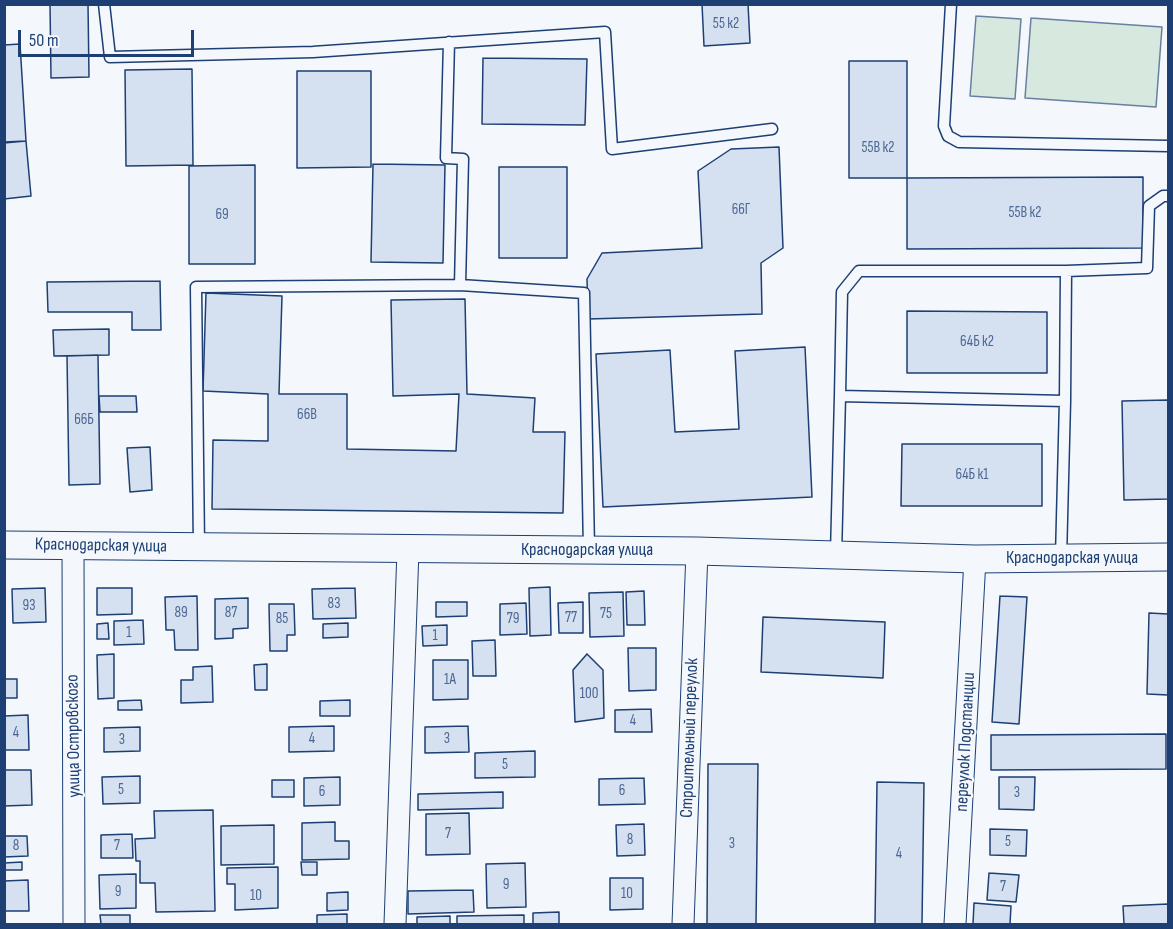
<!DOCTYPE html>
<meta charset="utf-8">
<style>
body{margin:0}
#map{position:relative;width:1173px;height:929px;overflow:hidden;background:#f4f7fb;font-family:"Sofia Sans Condensed",sans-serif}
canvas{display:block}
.frame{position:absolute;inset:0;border:6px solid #1d3f73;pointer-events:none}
.scale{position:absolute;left:18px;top:30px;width:176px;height:27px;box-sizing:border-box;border:3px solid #1d3f73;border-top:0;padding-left:8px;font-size:18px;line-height:21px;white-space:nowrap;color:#1d3f73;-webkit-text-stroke:4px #f4f7fb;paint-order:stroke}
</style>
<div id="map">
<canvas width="1173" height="929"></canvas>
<div class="frame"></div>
<div class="scale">50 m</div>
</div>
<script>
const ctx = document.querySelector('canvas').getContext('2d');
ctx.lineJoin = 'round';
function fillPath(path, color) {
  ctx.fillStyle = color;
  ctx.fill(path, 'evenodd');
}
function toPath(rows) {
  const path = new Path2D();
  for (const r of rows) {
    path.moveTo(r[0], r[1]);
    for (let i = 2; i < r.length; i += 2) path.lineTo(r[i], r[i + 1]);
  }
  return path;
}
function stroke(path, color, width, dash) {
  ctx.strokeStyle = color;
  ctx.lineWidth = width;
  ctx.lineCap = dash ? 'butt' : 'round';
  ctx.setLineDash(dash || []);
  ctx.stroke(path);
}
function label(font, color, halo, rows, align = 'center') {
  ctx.font = font + ' "Sofia Sans Condensed",sans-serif';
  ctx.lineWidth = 4.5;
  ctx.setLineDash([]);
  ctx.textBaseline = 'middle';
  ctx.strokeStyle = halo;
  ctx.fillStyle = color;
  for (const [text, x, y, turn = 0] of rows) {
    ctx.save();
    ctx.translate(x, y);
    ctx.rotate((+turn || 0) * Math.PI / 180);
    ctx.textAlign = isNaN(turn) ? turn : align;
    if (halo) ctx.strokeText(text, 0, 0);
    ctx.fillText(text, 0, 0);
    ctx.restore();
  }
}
const green = toPath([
 [976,16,1021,19,1015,99,970,96,976,16],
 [1031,18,1162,27,1156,107,1025,98,1031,18]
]);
const building = toPath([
 [50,4,88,4,89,77,51,78,50,4],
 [702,4,748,4,750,43,704,46,702,4],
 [20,44,26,141,4,142,4,45,20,44],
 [483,58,587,59,585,125,482,124,483,58],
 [849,61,907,61,907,178,849,178,849,61],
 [192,69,193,165,126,166,125,70,192,69],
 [297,71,371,71,371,167,297,168,297,71],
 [26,141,31,196,4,199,4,143,26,141],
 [779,147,783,248,761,263,762,314,588,319,587,279,602,253,702,248,698,171,731,149,779,147],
 [373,164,445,165,443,263,371,262,373,164],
 [255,165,255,264,189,264,189,166,255,165],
 [499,167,567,167,567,258,499,258,499,167],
 [1143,177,1143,248,907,249,907,178,1143,177],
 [160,281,161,330,132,330,132,312,48,312,47,282,160,281],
 [206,293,282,296,279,394,347,394,347,449,456,451,459,394,393,396,391,300,465,299,467,394,535,398,533,432,565,432,563,513,212,509,213,440,268,441,268,394,203,391,206,293],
 [907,311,1047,312,1047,373,907,373,907,311],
 [109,329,109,355,54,356,53,330,109,329],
 [805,347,812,497,603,507,596,354,670,350,675,432,739,429,735,351,805,347],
 [98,355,100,484,69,485,67,356,98,355],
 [99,396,136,396,137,412,100,412,99,396],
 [1168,400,1168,499,1124,500,1122,401,1168,400],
 [902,444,1042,444,1042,506,901,506,902,444],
 [150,447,152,490,130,492,127,448,150,447],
 [550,587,551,635,530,636,529,588,550,587],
 [45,588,46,622,13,623,12,589,45,588],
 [97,588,132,588,132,614,97,615,97,588],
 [355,588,356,618,313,619,312,589,355,588],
 [644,591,645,625,627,625,626,592,644,591],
 [623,592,624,636,590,637,589,593,623,592],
 [197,596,198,650,175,650,174,630,166,630,165,597,197,596],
 [1000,596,1027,597,1019,724,992,722,1000,596],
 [248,598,248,628,233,629,233,638,215,639,215,599,248,598],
 [436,602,467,602,467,616,436,617,436,602],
 [583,602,583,633,559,633,558,603,583,602],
 [526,603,527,634,500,635,500,604,526,603],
 [269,604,294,604,295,635,287,635,287,651,270,651,269,604],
 [1149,613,1168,614,1168,695,1147,694,1149,613],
 [763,617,885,622,883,678,761,672,763,617],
 [143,620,144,644,114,645,114,621,143,620],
 [108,623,109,639,97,639,97,624,108,623],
 [348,623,348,637,323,638,323,624,348,623],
 [447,625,447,645,423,646,422,626,447,625],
 [495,640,496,676,473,676,472,641,495,640],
 [628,648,656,648,656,690,629,691,628,648],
 [114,654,114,698,98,699,97,655,114,654],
 [587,654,603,670,604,718,575,722,573,670,587,654],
 [433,660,468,660,468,699,433,700,433,660],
 [267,664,267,690,255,690,254,665,267,664],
 [212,666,213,702,181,703,181,680,193,680,193,667,212,666],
 [4,679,17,679,17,698,4,698,4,679],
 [141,700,142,710,118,710,118,701,141,700],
 [350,700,350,716,320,716,320,701,350,700],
 [651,709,652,732,615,732,615,710,651,709],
 [28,715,29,750,4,750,4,716,28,715],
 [334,726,334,751,289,752,289,727,334,726],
 [468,726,469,752,425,753,425,727,468,726],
 [140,727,140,751,104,752,104,728,140,727],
 [1166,734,1166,769,991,770,991,735,1166,734],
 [535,751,535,777,475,778,475,753,535,751],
 [708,764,758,764,756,924,707,924,708,764],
 [4,770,31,770,32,805,4,806,4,770],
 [140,776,140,803,103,804,102,777,140,776],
 [340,777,340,805,304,806,304,778,340,777],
 [999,777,1035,777,1034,810,999,809,999,777],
 [644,778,645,804,599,805,599,779,644,778],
 [272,780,294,780,294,797,272,797,272,780],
 [877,782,924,783,922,924,875,924,877,782],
 [503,792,503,808,418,810,418,794,503,792],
 [213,810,215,911,156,912,155,883,140,883,140,861,136,861,135,839,155,838,154,811,213,810],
 [469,813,470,854,426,855,426,814,469,813],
 [335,822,335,841,349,841,349,859,302,860,302,823,335,822],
 [644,824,645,855,617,856,616,825,644,824],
 [274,825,274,864,221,865,221,826,274,825],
 [990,829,1027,830,1026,856,990,855,990,829],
 [132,834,133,858,101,858,101,835,132,834],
 [4,836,27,836,28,856,4,857,4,836],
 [22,862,22,870,4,870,4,863,22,862],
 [301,862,317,862,317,875,302,875,301,862],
 [525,863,526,907,487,908,486,864,525,863],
 [278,867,278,908,235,910,235,884,227,884,227,868,278,867],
 [989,873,1019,875,1016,902,987,900,989,873],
 [136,874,136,908,100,909,99,875,136,874],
 [610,878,643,878,643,909,610,910,610,878],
 [28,880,29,911,4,911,4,881,28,880],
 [473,890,474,912,408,914,408,891,473,890],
 [348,892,348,910,327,911,327,893,348,892],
 [974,903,1011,906,1010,924,973,924,974,903],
 [1168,904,1168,924,1124,924,1123,906,1168,904],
 [559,912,559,924,533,924,533,913,559,912],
 [347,914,347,924,317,924,317,915,347,914],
 [100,915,130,915,130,924,101,924,100,915],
 [524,915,524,924,457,924,457,916,524,915],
 [450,916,450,924,417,924,417,917,450,916]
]);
const service = toPath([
 [104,4,110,57,313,52,605,32,612,149,772,129],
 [951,4,944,126,948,136,959,142,1168,146],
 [1066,271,1147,268,1149,206,1163,196,1168,196],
 [460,285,584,293,589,549],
 [840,396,842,292,859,271,1066,271,1065,401],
 [199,547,196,287,460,285,463,159,446,158,449,42],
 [836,555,840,396,1065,401,1061,558]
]);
const minor = toPath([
 [73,547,74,924],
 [395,924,408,549],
 [683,924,697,551],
 [955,924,975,559]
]);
const tertiary = toPath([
 [4,545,697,551,975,559,1168,557]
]);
const numberNames = [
 ["55 к2",726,24],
 ["55В к2",878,148],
 ["66Г",741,210],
 ["55В к2",1025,213],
 ["69",222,215],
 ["64Б к2",977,342],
 ["66В",307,415],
 ["66Б",84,420],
 ["64Б к1",972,475],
 ["83",334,604],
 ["93",29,606],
 ["89",181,613],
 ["87",231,613],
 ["75",606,614],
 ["77",571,618],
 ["85",282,619],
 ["79",513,619],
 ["1",129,633],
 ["1",435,636],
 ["1А",450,680],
 ["100",589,694],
 ["4",633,721],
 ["4",16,733],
 ["4",312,739],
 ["3",447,739],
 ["3",122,740],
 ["5",505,765],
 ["5",121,790],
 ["6",622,791],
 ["6",322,792],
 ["3",1017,793],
 ["7",448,834],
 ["8",630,840],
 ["5",1008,842],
 ["3",732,844],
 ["8",16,846],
 ["7",117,846],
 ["4",899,854],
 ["9",506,885],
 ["7",1003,887],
 ["9",118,892],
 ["10",627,894],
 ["10",256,896]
];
const streetNames = [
 ["Краснодарская улица",101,546,1],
 ["Краснодарская улица",587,550],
 ["Краснодарская улица",1072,558],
 ["улица Островского",74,736,-91],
 ["Строительный переулок",690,738,-88],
 ["переулок Подстанции",966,742,-87]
];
fillPath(green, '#d7e8df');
stroke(green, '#687fa3', 1.5);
fillPath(building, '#d5e0f0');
stroke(building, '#1d3f73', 1.5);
stroke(service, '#1d3f73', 13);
stroke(minor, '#1d3f73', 23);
stroke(tertiary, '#1d3f73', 29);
stroke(service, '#f4f7fb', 10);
stroke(minor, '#f4f7fb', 21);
stroke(tertiary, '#f4f7fb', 27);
label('15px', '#4b6792', null, numberNames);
label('18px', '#1d3f73', '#f4f7fb', streetNames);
</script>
